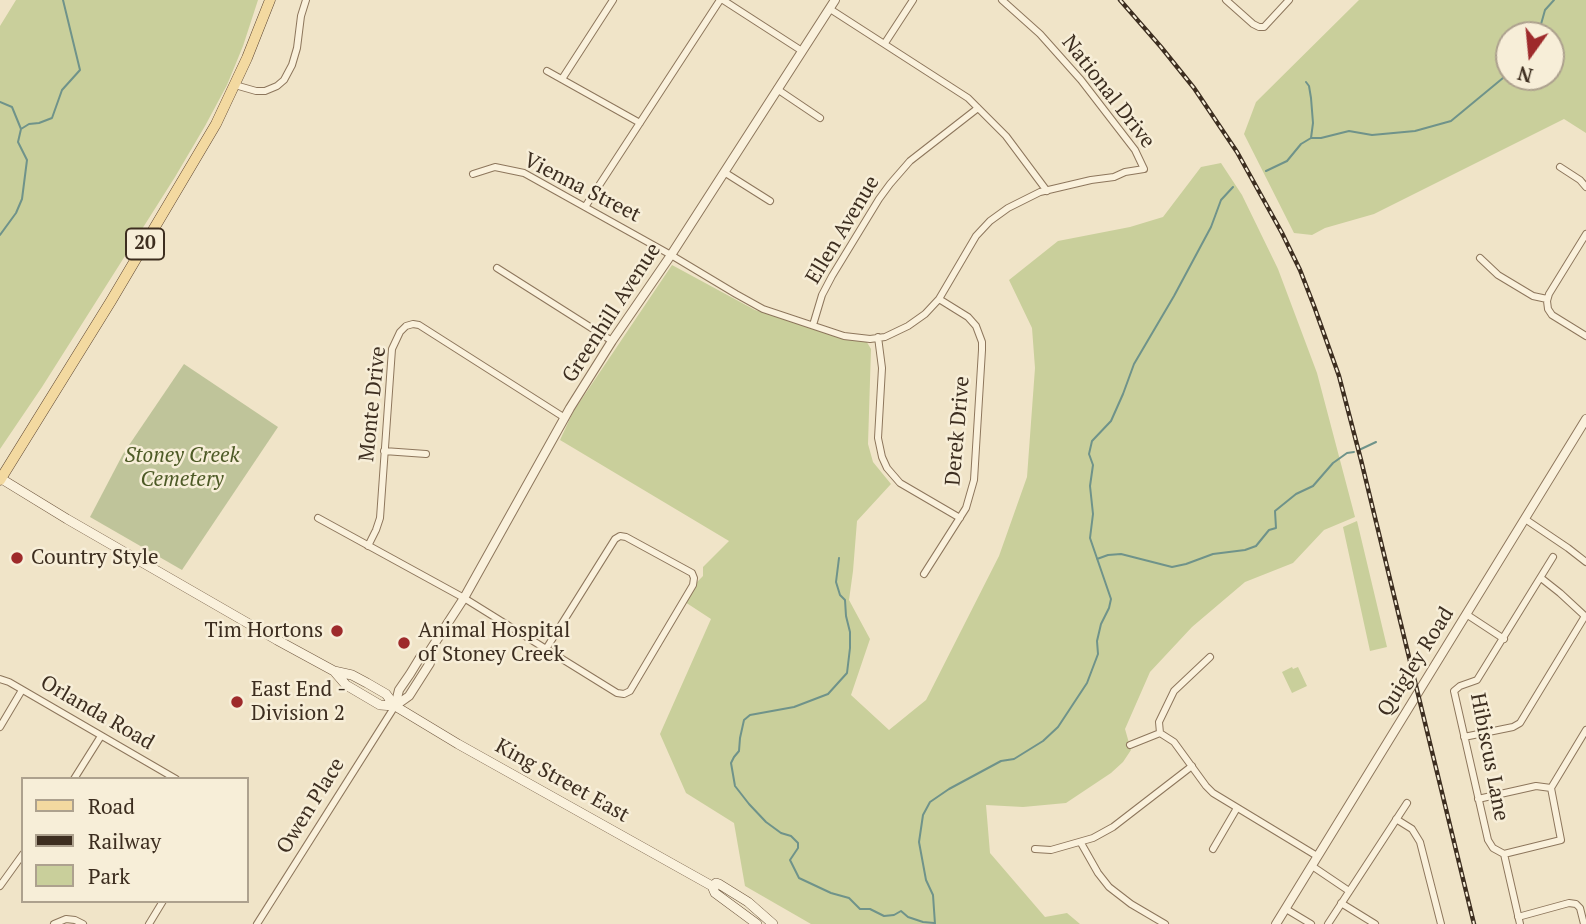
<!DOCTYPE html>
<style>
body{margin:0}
#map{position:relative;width:1586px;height:924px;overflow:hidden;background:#f0e4c8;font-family:"PT Serif",serif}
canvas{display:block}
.legend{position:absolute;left:21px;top:777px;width:228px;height:126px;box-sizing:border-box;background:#f7eed8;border:2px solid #ada18e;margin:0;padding:9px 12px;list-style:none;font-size:21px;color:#3d2e20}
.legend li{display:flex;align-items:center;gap:14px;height:35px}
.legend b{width:35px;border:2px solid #ada18e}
.north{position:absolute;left:1495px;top:21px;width:70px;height:70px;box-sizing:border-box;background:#f7eed8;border:2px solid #ada18e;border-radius:50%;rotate:195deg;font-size:19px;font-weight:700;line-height:28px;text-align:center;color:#3d2e20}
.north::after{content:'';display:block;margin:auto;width:24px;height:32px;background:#9e2a2b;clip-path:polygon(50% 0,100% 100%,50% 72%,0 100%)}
</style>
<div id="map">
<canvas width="1586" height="924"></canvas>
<ul class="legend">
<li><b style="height:9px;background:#f3d9a0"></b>Road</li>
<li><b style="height:9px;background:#3d2e20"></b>Railway</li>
<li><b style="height:19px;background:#c9cf9b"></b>Park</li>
</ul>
<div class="north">N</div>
</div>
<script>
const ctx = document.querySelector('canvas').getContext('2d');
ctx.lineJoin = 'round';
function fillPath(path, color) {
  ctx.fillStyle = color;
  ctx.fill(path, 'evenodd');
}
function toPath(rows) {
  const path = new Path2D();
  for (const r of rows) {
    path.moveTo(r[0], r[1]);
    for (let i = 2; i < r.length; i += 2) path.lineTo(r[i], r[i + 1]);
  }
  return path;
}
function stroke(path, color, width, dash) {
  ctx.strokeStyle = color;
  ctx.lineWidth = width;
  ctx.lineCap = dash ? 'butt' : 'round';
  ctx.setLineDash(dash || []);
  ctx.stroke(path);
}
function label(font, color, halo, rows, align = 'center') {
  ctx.font = font + ' "PT Serif",serif';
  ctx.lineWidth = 5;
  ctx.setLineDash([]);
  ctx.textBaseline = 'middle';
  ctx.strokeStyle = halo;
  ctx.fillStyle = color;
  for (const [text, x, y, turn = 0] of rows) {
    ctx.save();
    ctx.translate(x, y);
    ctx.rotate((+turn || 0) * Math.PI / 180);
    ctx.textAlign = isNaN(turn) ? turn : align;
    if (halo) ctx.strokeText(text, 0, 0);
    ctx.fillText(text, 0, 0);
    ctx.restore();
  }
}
const green = toPath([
 [16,0,258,0,243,46,227,85,205,126,175,177,42,387,0,449,0,26],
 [1359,0,1586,0,1586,133,1564,119,1374,214,1325,228,1312,235,1294,233,1244,134,1256,102],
 [1509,35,1551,35,1551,77,1509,77],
 [1221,163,1242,195,1278,269,1317,373,1355,517,1324,530,1293,563,1245,582,1192,627,1150,672,1125,729,1131,750,1123,762,1111,773,1066,803,1023,807,986,805,990,853,1045,917,1067,913,1080,924,811,924,745,886,734,823,686,793,660,734,711,619,685,602,694,585,703,576,703,567,729,541,560,440,573,412,672,265,755,310,847,338,865,339,871,349,868,444,873,462,891,484,857,521,853,571,849,600,870,639,851,695,889,730,926,700,999,556,1027,477,1035,368,1032,328,1009,280,1058,241,1130,227,1163,217,1201,167],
 [1357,521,1387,647,1370,651,1343,527],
 [1292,667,1293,669,1298,667,1307,686,1292,693,1282,672]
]);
const cemetery = toPath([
 [184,364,278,427,182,570,90,517,123,454]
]);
const stream = toPath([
 [1538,35,1545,10,1554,0],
 [1306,82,1309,86,1311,98,1313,123,1311,138],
 [0,102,12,107,21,129],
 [1266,171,1287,161,1301,144,1311,138,1321,138,1349,131,1372,135,1415,131,1451,121,1509,73],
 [0,235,16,213,22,199,27,160,18,142,21,129,29,124,39,123,52,118,62,90,80,70,63,0],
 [1359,450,1376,442],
 [839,558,836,582,840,595,845,600,846,616,850,632,850,648,847,673,828,694,794,707,750,715,744,720,740,738,739,751,734,757,731,763,735,786,749,804,766,822,781,833,791,836,798,843,798,848,790,860,799,878,831,893,849,898,860,909,870,909,884,916,894,915,901,911,908,917,923,922,934,923],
 [1097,559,1108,555,1121,554,1172,567,1186,564,1213,554,1245,550,1256,546,1269,530,1276,528,1275,511,1296,494,1313,486,1333,463,1347,453,1354,452],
 [935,924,933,895,926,880,919,842,923,815,930,802,949,789,1001,761,1014,759,1043,741,1058,727,1087,683,1098,654,1097,641,1101,624,1109,608,1111,599,1090,538,1093,514,1090,486,1093,465,1089,454,1092,441,1111,421,1123,394,1134,364,1174,296,1211,227,1221,200,1233,187]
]);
const minor = toPath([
 [723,0,802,51],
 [1226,0,1253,24,1259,27,1264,27,1289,0],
 [830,9,968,98,1006,136,1047,191],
 [885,43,913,0],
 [547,71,640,123],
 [562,79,613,0],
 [235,85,256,91,265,91,277,86,284,80,292,65,297,48,301,16,306,0],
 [777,89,820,118],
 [1560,167,1580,180,1586,187],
 [724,172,770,201],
 [473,174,495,167,524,173,671,255,736,294,763,309,844,336,870,339,885,337,908,326,925,314,939,299,976,236,990,221,1008,208,1040,192,1091,180,1114,177,1125,172,1144,169,1135,150,1081,80,1040,34,1002,0],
 [585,207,720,0],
 [1586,234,1549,294,1547,301,1548,309,1552,315,1586,336],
 [1480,258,1498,275,1533,296,1547,299],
 [497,268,612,341],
 [813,325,822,295,832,276,879,199,890,184,910,161,978,108],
 [878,337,882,368,878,438,882,457,887,468,900,483,960,518],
 [384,451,426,454],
 [318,518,464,598,546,649,617,693,624,694,630,691,693,585,694,578,692,573,626,537,620,536,615,539,546,649],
 [1525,519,1568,548,1586,562],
 [368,546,376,530,380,518,392,349,400,332,406,326,413,324,419,325,565,418],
 [1553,557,1477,680,1460,686,1454,691,1488,840,1493,848,1504,854,1561,840,1551,788,1586,730],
 [924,574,966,508,974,480,982,350,982,342,976,326,968,317,939,299],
 [1541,578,1560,593,1586,617],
 [1466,614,1504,639],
 [0,679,9,682,176,779],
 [0,727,22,690],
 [1160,733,1174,742,1206,786,1213,793,1317,856],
 [1160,733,1159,722,1174,691,1210,657],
 [1464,737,1513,727,1520,723,1585,616],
 [1130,745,1160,733],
 [74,779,101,736],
 [1478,799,1536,786,1551,788],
 [1396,819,1412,829,1420,842,1441,924],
 [1081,843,1098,873,1109,887,1131,904,1165,924],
 [1035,849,1051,850,1093,838,1113,827,1192,766],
 [1213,849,1237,808],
 [1504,854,1520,924],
 [1312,866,1349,891],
 [0,886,23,854],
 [1341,903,1375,924],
 [1286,909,1311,924],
 [1518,917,1569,903,1576,904,1580,908,1584,924],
 [54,924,66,919,75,920,83,924],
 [149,924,163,901],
 [257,924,395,706],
 [1328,924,1407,803]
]);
const tertiary = toPath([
 [395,706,399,690,410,674,421,656,429,652,464,598,570,408,612,341,671,255,835,0],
 [395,706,409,696,430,663,429,652],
 [1276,924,1586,419]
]);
const secondary = toPath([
 [0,478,67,519,277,640,334,671,352,675,367,683,386,694,395,706,458,744,712,886,715,893,757,924],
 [334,671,346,685,380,705,395,706],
 [712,886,716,883,719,884,748,902,773,924]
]);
const primary = toPath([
 [0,480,111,301,216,124,247,58,270,0]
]);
const rail = toPath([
 [1120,0,1161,47,1194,88,1237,152,1282,233,1300,270,1314,306,1339,376,1361,460,1474,924]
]);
const markers = [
 [17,558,7,"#9e2a2b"],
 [337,631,7,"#9e2a2b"],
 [404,643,7,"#9e2a2b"],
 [237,702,7,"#9e2a2b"]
];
const shields = [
 [145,244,38]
];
const shieldNames = [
 ["20",145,244]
];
const streetNames = [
 ["National Drive",1108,92,52],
 ["Vienna Street",582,188,27],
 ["Ellen Avenue",843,230,-59],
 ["Greenhill Avenue",612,313,-57],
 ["Monte Drive",373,404,-84],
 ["Derek Drive",958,431,-85],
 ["Quigley Road",1416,662,-58],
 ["Orlanda Road",97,713,30],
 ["Hibiscus Lane",1489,757,79],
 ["King Street East",562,781,29],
 ["Owen Place",311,806,-58]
];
const parkNames = [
 ["Stoney Creek",182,456],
 ["Cemetery",182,480]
];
const poiNames = [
 ["Country Style",31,558],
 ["Tim Hortons",323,631,"right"],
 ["Animal Hospital",418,631],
 ["of Stoney Creek",418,655],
 ["East End -",251,690],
 ["Division 2",251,714]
];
fillPath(green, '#c9cf9b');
fillPath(cemetery, '#bfc49a');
stroke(stream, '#6f938a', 2);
stroke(minor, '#8d765c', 8);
stroke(tertiary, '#8d765c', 10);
stroke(secondary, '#6f573f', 10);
stroke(primary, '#5b4430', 11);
stroke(minor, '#faf1dc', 6);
stroke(tertiary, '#faf1dc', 8);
stroke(secondary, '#faf1dc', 9);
stroke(primary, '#f3d9a0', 10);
stroke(rail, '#3d2e20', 4.5);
stroke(rail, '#f7eed8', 2, [5]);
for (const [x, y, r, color] of markers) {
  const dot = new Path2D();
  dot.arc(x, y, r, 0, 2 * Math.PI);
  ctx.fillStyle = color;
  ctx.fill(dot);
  stroke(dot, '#f7eed8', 2.5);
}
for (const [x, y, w] of shields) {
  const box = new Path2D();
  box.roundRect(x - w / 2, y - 15.5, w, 31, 5);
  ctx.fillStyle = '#f7eed8';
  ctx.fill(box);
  stroke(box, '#3d2e20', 2);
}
label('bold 19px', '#3d2e20', null, shieldNames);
label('21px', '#3d2e20', '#f7eed8', streetNames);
label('italic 21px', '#4d5a26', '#f7eed8', parkNames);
label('21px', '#3d2e20', '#f7eed8', poiNames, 'left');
</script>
